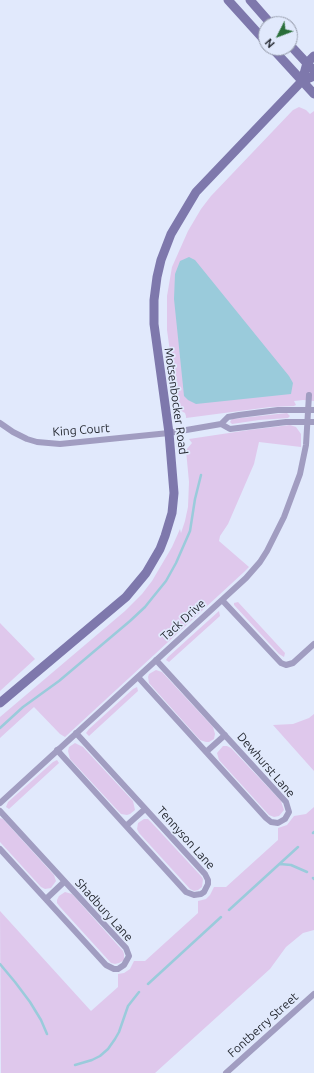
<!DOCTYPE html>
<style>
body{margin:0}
#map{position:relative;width:314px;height:1073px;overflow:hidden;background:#e1e9fc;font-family:Ubuntu,sans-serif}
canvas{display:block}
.north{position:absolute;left:258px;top:16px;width:40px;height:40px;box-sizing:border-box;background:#e1e9fc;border:1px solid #969cab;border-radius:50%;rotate:228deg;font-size:11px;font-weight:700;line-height:16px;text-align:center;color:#252931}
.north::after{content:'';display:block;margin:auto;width:14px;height:18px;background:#2a6e3a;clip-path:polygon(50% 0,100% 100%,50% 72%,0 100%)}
</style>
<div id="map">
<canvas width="314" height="1073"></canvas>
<div class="north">N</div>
</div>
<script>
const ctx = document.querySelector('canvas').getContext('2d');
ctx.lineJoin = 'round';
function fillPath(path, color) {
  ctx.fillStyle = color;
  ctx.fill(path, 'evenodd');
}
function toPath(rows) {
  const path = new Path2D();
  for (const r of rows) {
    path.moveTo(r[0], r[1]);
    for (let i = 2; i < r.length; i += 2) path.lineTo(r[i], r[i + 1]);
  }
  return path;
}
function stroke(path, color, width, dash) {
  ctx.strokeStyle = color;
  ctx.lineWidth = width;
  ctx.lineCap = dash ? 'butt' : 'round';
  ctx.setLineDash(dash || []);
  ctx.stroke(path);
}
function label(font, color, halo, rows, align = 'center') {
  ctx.font = font + ' Ubuntu,sans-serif';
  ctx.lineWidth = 3.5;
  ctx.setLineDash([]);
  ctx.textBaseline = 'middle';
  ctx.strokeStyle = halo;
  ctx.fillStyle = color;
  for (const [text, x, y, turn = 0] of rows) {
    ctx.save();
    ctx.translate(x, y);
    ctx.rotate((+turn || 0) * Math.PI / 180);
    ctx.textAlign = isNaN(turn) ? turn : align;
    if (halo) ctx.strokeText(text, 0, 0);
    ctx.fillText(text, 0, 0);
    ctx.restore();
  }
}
const green = toPath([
 [299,107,306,110,310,114,314,111,314,401,303,400,294,401,296,405,294,406,270,407,186,418,186,416,185,413,178,409,167,330,167,296,172,267,188,231,201,209,211,196,293,110],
 [287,413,290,416,288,418,259,420,232,424,230,422,232,419],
 [290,425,296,427,301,434,301,447,259,442,254,464,228,524,220,536,219,541,249,567,244,572,65,737,60,734,34,707,0,738,0,717,125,611,142,594,152,581,172,547,180,529,181,533,185,521,188,507,189,482,186,450,192,443,189,439,249,430],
 [238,602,285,653,284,657,279,654,234,605,234,603],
 [219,611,220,616,169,662,166,660,168,657],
 [0,623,35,659,0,691],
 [156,670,162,672,213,727,215,734,214,739,209,742,206,742,200,740,149,683,148,677,149,674],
 [137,687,138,691,89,736,86,733,89,729,133,689],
 [314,714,314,771,273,725,293,724,309,718],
 [75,743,83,747,133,801,135,810,130,814,127,815,121,814,70,759,68,751,69,747],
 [223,746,227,746,231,748,281,801,284,810,279,816,274,817,269,815,219,760,217,753],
 [57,760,59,763,9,809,6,807,8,802,53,762],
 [314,807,314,930,303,933,286,947,270,969,155,1073,1,1073,0,911,91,1011,118,987,118,974,124,973,130,969,134,961,145,961,198,913,198,901,206,899,210,895,214,887,226,887,278,840,278,828,287,825,294,816,306,814],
 [0,818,3,819,54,875,56,881,51,888,45,889,41,887,0,842],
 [144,819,148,819,151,822,201,876,203,879,202,887,198,890,194,891,190,889,139,833,137,829,138,823],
 [65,892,72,894,123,951,124,954,124,960,119,963,115,964,111,963,60,907,57,903,57,900,59,896]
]);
const water = toPath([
 [189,257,195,260,289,376,293,383,291,394,196,404,188,400,184,396,183,386,174,299,175,274,180,261]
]);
const stream = toPath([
 [0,728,23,707,59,681,130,621,145,607,153,597,166,581,176,563,190,531,195,499,201,475],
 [313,833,314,832],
 [280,864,291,865,307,872],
 [313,878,314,879],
 [229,910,298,847],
 [0,964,15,982,30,1002,41,1020,47,1034],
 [148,984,221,917],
 [75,1065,92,1060,100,1056,108,1049,115,1039,119,1032,128,1006,139,992]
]);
const minor = toPath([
 [0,423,13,432,27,439,37,442,60,444,169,433,221,424,230,429,286,422,314,422],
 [221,424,228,417,239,415,278,410,314,410],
 [222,600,281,663,286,665,293,663,314,644],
 [138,677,266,818,271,822,278,823,285,819,289,812,286,802,156,660],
 [57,750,186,892,194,895,201,894,204,892,208,884,208,880,205,874,76,733],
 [206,752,225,735],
 [0,803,246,578,260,562,267,551,284,517,300,474,306,445,309,395],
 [0,811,126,948,129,956,124,965,118,969,114,969,106,965,0,849],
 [126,826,145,809],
 [46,899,64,882],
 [226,1073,314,994]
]);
const secondary = toPath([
 [228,0,266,42],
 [250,0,271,24],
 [290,45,314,71],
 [272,48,314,94],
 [302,81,307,63,314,56],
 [0,703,126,597,146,573,160,549,165,536,172,513,174,493,169,433,154,324,154,300,157,277,161,260,171,234,196,192,302,81,314,76]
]);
const streetNames = [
 ["Motsenbocker Road",176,401,82],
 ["King Court",81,430,-4],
 ["Tack Drive",183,620,-42],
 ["Dewhurst Lane",266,765,49],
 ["Tennyson Lane",186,838,48],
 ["Shadbury Lane",104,910,48],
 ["Fontberry Street",263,1025,-42]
];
fillPath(green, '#dfc8ec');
fillPath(water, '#9acbdb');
stroke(stream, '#9acbdb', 2.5);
stroke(minor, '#a19dc1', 6);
stroke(secondary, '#7e78ac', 9);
label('12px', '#252931', '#e1e9fc', streetNames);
</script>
